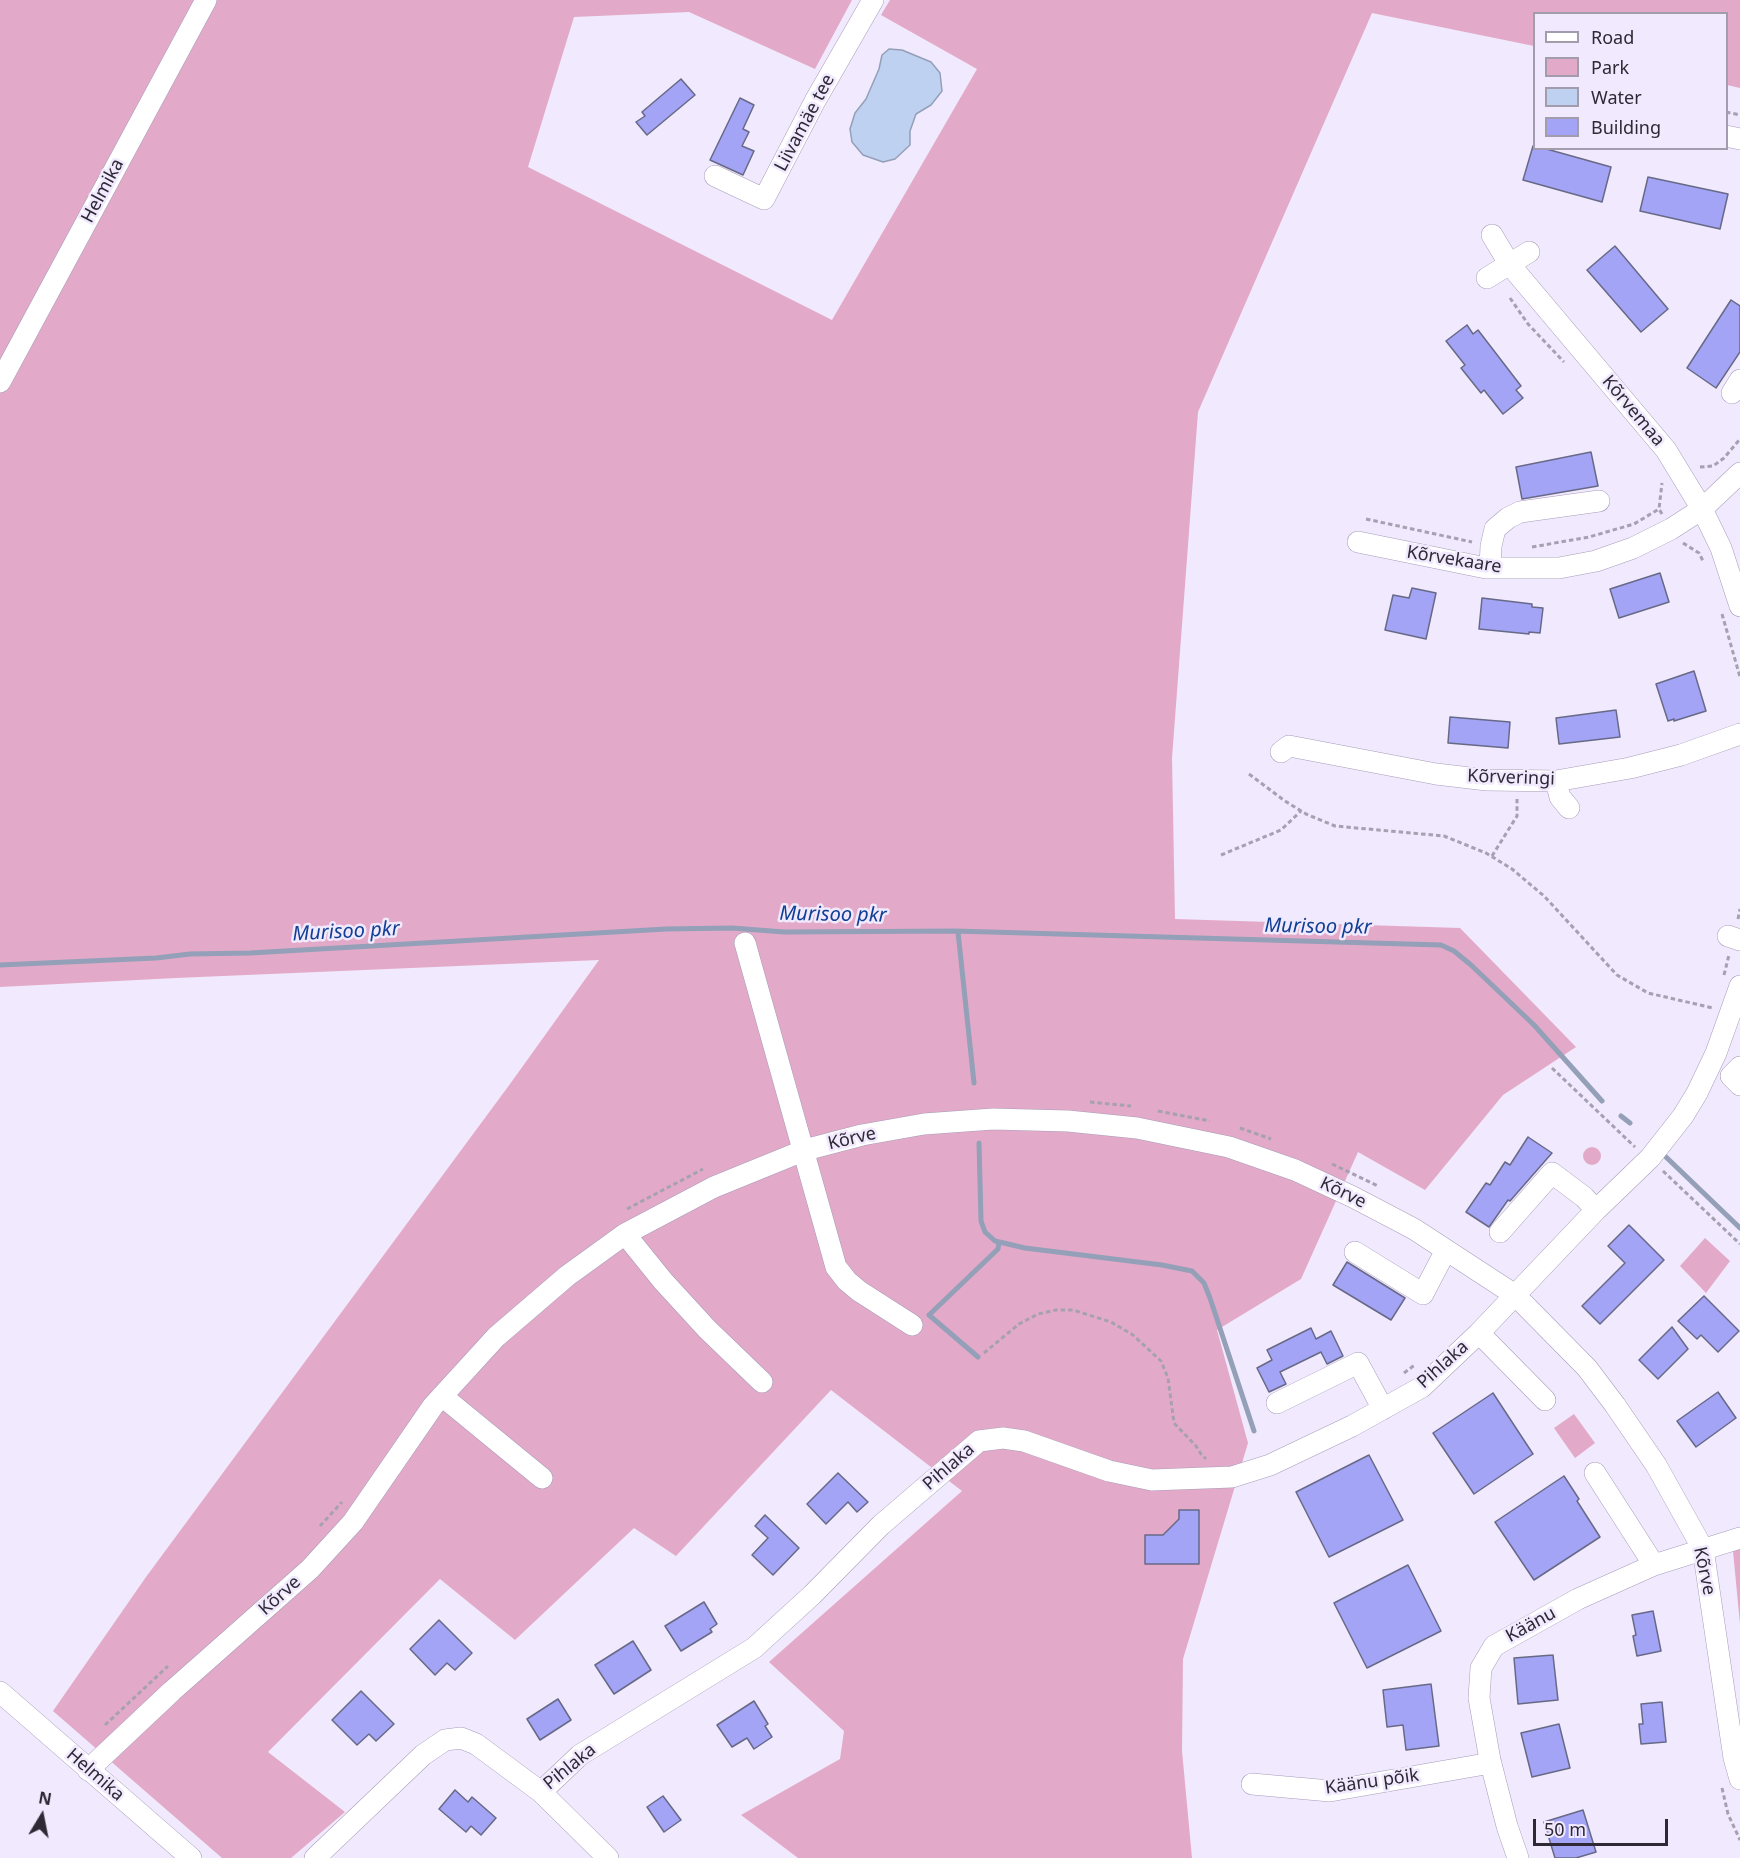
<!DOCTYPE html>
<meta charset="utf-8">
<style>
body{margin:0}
#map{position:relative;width:1740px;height:1858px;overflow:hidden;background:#f1e9fd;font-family:"Noto Sans",sans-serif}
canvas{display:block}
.legend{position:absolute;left:1533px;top:12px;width:195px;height:138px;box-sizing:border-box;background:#f1e9fd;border:2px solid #a39cad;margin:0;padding:8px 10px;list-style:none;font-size:18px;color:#2e2935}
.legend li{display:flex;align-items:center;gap:12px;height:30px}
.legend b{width:30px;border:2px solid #a39cad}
.north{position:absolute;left:12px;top:1786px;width:60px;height:60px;-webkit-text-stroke:4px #f1e9fd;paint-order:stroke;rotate:10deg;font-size:16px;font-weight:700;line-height:24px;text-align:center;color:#2e2935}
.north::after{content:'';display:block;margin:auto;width:21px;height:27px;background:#2e2935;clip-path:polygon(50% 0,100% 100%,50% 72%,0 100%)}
.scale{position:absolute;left:1533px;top:1819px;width:135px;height:27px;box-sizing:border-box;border:3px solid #2e2935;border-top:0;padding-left:8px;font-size:18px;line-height:21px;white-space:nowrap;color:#2e2935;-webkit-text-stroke:4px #f1e9fd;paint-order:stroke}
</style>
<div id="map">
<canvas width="1740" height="1858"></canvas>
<ul class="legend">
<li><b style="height:8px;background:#fff"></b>Road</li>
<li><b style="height:16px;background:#e2aac8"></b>Park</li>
<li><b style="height:16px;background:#bfd1f0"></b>Water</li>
<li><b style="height:16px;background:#a3a4f6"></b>Building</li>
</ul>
<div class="north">N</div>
<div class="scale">50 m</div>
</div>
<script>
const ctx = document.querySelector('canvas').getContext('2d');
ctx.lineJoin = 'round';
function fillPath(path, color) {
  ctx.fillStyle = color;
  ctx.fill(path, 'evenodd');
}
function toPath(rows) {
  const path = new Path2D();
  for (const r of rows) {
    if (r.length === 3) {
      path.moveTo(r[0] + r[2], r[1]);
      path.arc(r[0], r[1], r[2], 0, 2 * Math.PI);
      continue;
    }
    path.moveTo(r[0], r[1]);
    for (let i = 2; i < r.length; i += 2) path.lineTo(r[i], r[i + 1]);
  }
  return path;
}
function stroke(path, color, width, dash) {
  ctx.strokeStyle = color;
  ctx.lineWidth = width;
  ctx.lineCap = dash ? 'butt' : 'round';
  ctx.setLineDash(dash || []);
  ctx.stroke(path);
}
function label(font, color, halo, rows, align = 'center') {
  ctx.font = font + ' "Noto Sans",sans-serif';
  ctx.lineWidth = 5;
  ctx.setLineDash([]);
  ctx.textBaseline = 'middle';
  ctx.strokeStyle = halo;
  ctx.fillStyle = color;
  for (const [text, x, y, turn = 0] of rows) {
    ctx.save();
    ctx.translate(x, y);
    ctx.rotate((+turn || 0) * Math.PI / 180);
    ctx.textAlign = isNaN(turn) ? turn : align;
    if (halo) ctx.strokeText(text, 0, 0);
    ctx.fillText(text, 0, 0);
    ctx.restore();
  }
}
const green = toPath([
 [0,0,852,0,815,69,689,12,574,17,528,167,832,320,977,69,881,15,890,0,1740,0,1740,88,1727,85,1726,14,1534,14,1534,46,1372,13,1198,412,1172,758,1175,919,1460,928,1576,1047,1503,1095,1425,1190,1358,1152,1301,1279,1217,1330,1248,1443,1183,1659,1182,1751,1192,1858,798,1858,741,1815,840,1759,844,1731,769,1662,962,1491,831,1390,676,1556,634,1528,515,1640,440,1579,268,1752,345,1812,291,1858,222,1858,53,1711,146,1577,510,1084,599,960,176,978,0,987],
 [1592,1156,9],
 [1705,1238,1730,1261,1706,1293,1680,1266],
 [1574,1414,1595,1443,1575,1458,1554,1428],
 [1740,1549,1740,1624,1733,1551]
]);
const water = toPath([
 [889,49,902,50,931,62,940,73,942,91,931,105,916,114,910,131,910,145,895,159,883,162,863,155,852,142,850,129,855,113,866,99,879,69,882,55,889,49]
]);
const stream = toPath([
 [958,932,974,1083],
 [0,965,156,958,190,954,250,953,666,929,732,928,784,932,955,931,1441,945,1454,951,1471,965,1534,1025,1602,1101],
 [1621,1116,1630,1123],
 [979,1143,981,1221,985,1232,995,1241,1025,1248,1162,1265,1192,1271,1204,1283,1210,1298,1254,1431],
 [1666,1157,1740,1228],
 [978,1357,929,1315,998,1249,999,1242]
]);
const building = toPath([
 [681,79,695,95,647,135,636,122,645,116,642,112,681,79],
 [740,98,754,105,743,129,749,132,742,146,754,151,743,175,710,160,740,98],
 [1533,146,1534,148,1543,148,1611,167,1602,202,1523,180,1533,146],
 [1648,177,1728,194,1720,229,1640,211,1648,177],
 [1615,246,1668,309,1641,332,1587,270,1615,246],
 [1731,300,1740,306,1740,352,1716,388,1687,368,1731,300],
 [1467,325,1473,334,1478,330,1521,386,1516,390,1523,398,1503,414,1484,390,1481,393,1461,368,1465,365,1446,341,1467,325],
 [1591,452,1598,486,1522,499,1516,467,1591,452],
 [1660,573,1669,602,1619,618,1610,589,1660,573],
 [1412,588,1436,593,1426,639,1385,630,1393,595,1409,598,1412,588],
 [1482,598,1532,604,1532,607,1543,608,1540,633,1529,632,1529,634,1479,629,1482,598],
 [1694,671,1706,711,1674,721,1674,719,1668,721,1656,684,1694,671],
 [1616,710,1620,737,1559,744,1556,718,1616,710],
 [1450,717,1510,722,1508,748,1448,743,1450,717],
 [1528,1137,1552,1153,1510,1201,1508,1200,1489,1227,1466,1212,1486,1183,1490,1185,1505,1162,1510,1165,1528,1137],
 [1629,1225,1664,1260,1600,1324,1582,1306,1625,1263,1608,1246,1629,1225],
 [1347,1262,1405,1298,1391,1320,1333,1285,1347,1262],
 [1704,1296,1739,1331,1718,1352,1701,1335,1697,1339,1678,1321,1704,1296],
 [1672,1327,1688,1349,1658,1379,1639,1360,1672,1327],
 [1311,1328,1316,1339,1331,1331,1343,1356,1327,1364,1321,1352,1280,1372,1286,1384,1269,1392,1257,1368,1272,1360,1267,1350,1311,1328],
 [1718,1392,1736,1418,1696,1447,1677,1421,1718,1392],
 [1493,1393,1533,1454,1474,1494,1433,1433,1493,1393],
 [1369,1455,1403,1520,1329,1557,1296,1492,1369,1455],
 [838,1473,868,1502,857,1512,848,1502,826,1524,807,1504,838,1473],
 [1564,1476,1579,1499,1577,1501,1600,1537,1534,1580,1495,1522,1564,1476],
 [1179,1510,1199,1510,1199,1564,1145,1564,1145,1535,1163,1535,1179,1519,1179,1510],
 [765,1515,799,1548,773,1575,752,1555,768,1538,755,1526,765,1515],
 [1408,1565,1441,1631,1367,1668,1334,1603,1408,1565],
 [704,1602,717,1624,710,1629,712,1632,681,1651,665,1626,704,1602],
 [1653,1611,1661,1651,1637,1656,1633,1636,1636,1635,1632,1615,1653,1611],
 [439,1620,472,1653,455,1670,447,1663,435,1675,410,1649,439,1620],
 [633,1641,651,1670,614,1694,595,1665,633,1641],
 [1553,1655,1558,1700,1518,1704,1514,1658,1553,1655],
 [1431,1684,1439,1746,1406,1750,1403,1725,1387,1727,1383,1690,1431,1684],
 [361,1691,394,1724,376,1741,369,1734,357,1745,332,1720,361,1691],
 [558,1699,571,1720,540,1740,527,1719,558,1699],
 [754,1701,768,1724,765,1726,772,1737,754,1749,747,1738,732,1747,717,1725,754,1701],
 [1662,1702,1666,1742,1641,1744,1639,1724,1643,1724,1641,1704,1662,1702],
 [1559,1724,1570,1768,1532,1777,1521,1733,1559,1724],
 [455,1790,468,1802,472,1797,496,1818,481,1835,471,1826,466,1832,439,1809,455,1790],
 [663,1796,681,1820,664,1832,647,1807,663,1796],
 [1583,1810,1596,1852,1576,1858,1555,1858,1544,1822,1583,1810]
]);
const path = toPath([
 [1726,112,1740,115],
 [1510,298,1528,324,1564,362],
 [1700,467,1713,466,1724,458,1740,439],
 [1662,514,1659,509,1662,483],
 [1366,519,1472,542],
 [1683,543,1699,553,1704,563],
 [1532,547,1589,537,1634,524,1659,509],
 [1722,614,1740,677],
 [1249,774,1285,801,1306,814,1335,826,1444,836,1486,853,1512,869,1544,896,1617,975,1648,993,1713,1008],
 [1221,855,1281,830,1301,811],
 [1492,856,1517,816,1517,799],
 [1738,919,1740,909],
 [1724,975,1729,955],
 [1552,1068,1635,1147],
 [1090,1102,1131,1106],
 [1158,1111,1210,1121],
 [1240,1128,1271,1139],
 [1332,1164,1378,1186],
 [1663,1171,1740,1244],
 [627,1209,703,1169],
 [984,1353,1019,1324,1038,1314,1056,1310,1073,1310,1111,1322,1133,1335,1161,1361,1168,1378,1174,1423,1196,1446,1201,1454,1206,1459],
 [1404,1373,1416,1364],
 [320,1526,342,1502],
 [105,1725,168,1666],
 [1722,1788,1728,1814,1740,1840]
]);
const minor = toPath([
 [1726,136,1740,139],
 [715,176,764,199,815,101,873,0],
 [1492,235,1510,265,1666,450,1702,509,1721,548,1740,606],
 [1487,278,1529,252],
 [0,382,206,0],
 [1732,393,1740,380],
 [1358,542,1486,568,1559,568,1596,561,1633,548,1671,529,1702,509,1740,473],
 [1490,568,1491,546,1495,529,1508,518,1520,512,1599,501],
 [1281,752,1289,746,1436,774,1487,780,1556,781,1630,768,1681,755,1740,734],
 [1556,781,1560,797,1569,808],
 [1728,936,1740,940],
 [745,943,836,1267,847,1281,859,1291,912,1325],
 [1740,1067,1731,1076,1740,1085],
 [1500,1232,1552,1173,1584,1197,1596,1210],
 [625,1234,663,1281,707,1329,762,1382],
 [1355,1252,1423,1294,1446,1250],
 [1479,1333,1545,1400],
 [442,1396,542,1478],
 [1277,1403,1358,1363,1383,1409],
 [1595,1473,1654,1565],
 [0,1692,191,1858],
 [88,1770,172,1691,310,1569,353,1522,433,1406,496,1337,567,1276,625,1234,714,1187,805,1150,862,1135,924,1124,993,1119,1068,1121,1137,1128,1229,1147,1295,1170,1353,1197,1414,1229,1515,1295,1587,1368,1615,1405,1656,1465,1703,1549,1734,1758,1740,1779],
 [1252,1784,1330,1791,1491,1763],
 [541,1792,580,1755,754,1648,812,1595,881,1525,979,1441,1003,1438,1024,1441,1109,1471,1152,1480,1232,1477,1270,1465,1352,1426,1422,1387,1479,1333,1596,1210,1650,1158,1683,1116,1697,1093,1716,1053,1740,986],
 [315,1858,423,1755,445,1740,461,1738,476,1744,541,1792,608,1858],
 [1518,1858,1507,1826,1490,1760,1479,1698,1481,1668,1494,1646,1578,1599,1654,1565,1740,1538]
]);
const streetNames = [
 ["Liivamäe tee",805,123,-62],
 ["Helmika",103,191,-62],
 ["Kõrvemaa",1633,411,50],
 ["Kõrvekaare",1454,560,9],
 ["Kõrveringi",1511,778,2],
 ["Kõrve",852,1139,-13],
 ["Kõrve",1343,1193,26],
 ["Pihlaka",1443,1365,-42],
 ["Pihlaka",949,1467,-41],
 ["Kõrve",1704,1571,78],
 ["Kõrve",280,1596,-42],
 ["Käänu",1531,1625,-29],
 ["Pihlaka",570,1767,-39],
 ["Helmika",95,1775,41],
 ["Käänu põik",1372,1782,-8]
];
const waterNames = [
 ["Murisoo pkr",833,915,1],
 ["Murisoo pkr",1318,927,1],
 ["Murisoo pkr",346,932,-3]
];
fillPath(green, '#e2aac8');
fillPath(water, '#bfd1f0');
stroke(water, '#949fb8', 1.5);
stroke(stream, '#949fb8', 5);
fillPath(building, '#a3a4f6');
stroke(building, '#676986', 1.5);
stroke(minor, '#a89cba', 22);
stroke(path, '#a7a0b1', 3, [4.5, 3]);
stroke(minor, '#fff', 21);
label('18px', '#2e2935', '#f1e9fd', streetNames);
label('italic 20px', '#103f93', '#f1e9fd', waterNames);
</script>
